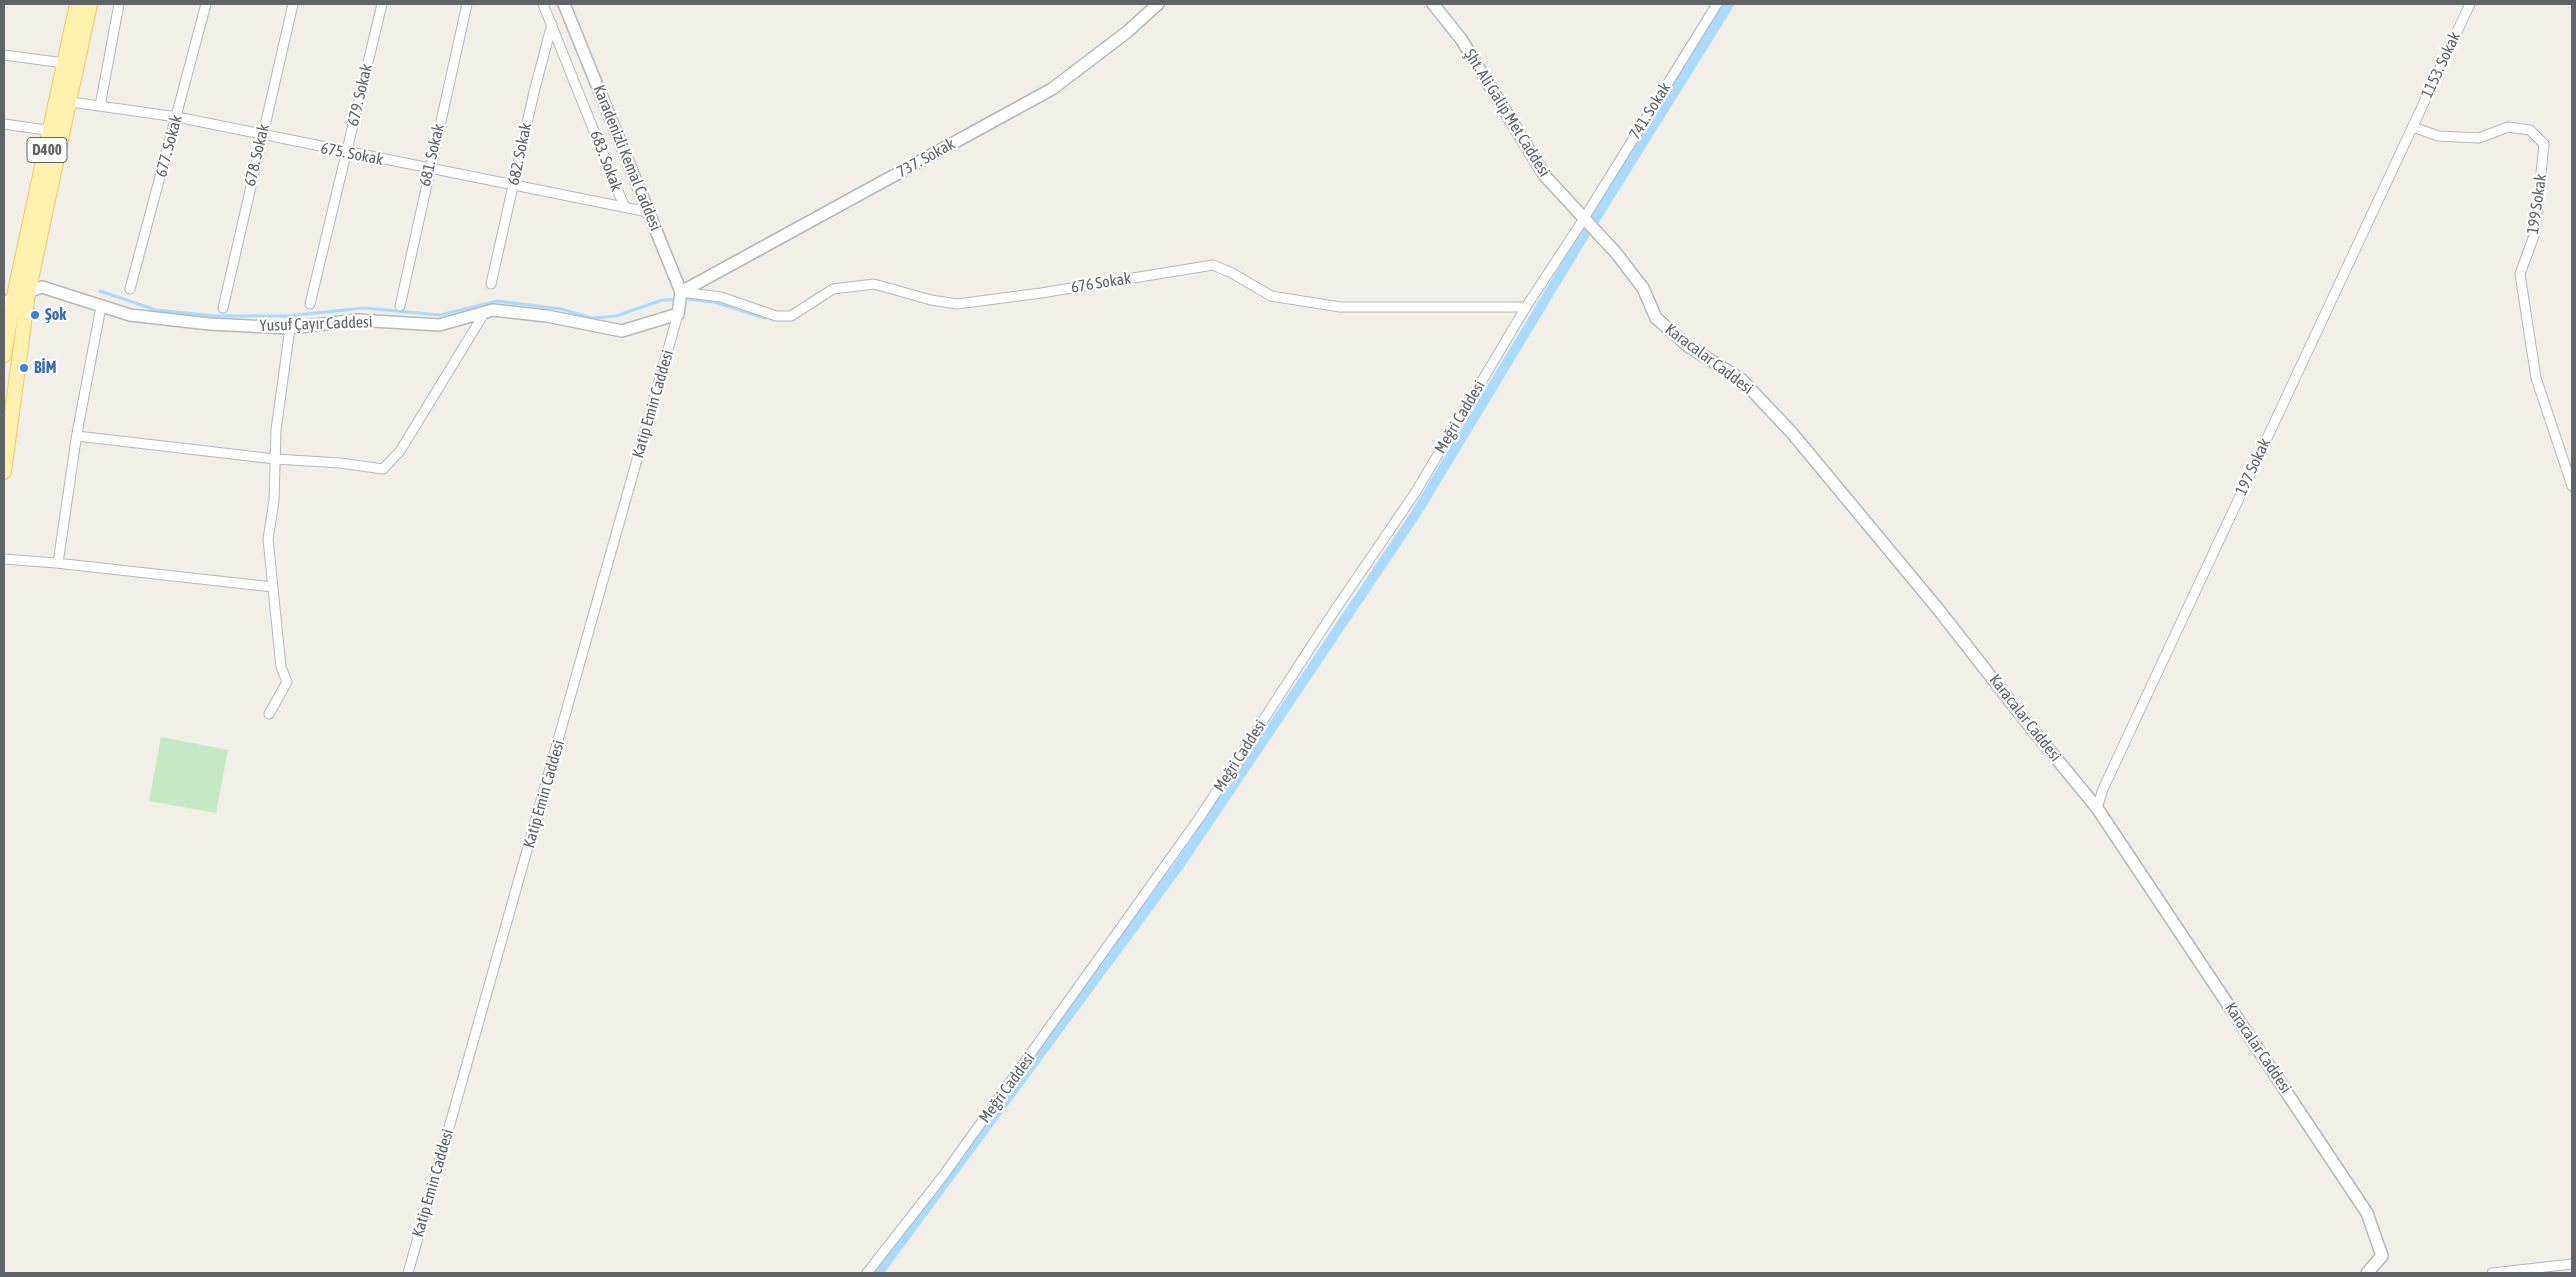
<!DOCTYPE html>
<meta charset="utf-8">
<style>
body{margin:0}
#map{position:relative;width:2576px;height:1277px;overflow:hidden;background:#f1efe8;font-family:"Asap Condensed",sans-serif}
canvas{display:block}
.frame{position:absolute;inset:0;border:5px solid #5f6368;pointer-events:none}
</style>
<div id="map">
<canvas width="2576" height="1277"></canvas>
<div class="frame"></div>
</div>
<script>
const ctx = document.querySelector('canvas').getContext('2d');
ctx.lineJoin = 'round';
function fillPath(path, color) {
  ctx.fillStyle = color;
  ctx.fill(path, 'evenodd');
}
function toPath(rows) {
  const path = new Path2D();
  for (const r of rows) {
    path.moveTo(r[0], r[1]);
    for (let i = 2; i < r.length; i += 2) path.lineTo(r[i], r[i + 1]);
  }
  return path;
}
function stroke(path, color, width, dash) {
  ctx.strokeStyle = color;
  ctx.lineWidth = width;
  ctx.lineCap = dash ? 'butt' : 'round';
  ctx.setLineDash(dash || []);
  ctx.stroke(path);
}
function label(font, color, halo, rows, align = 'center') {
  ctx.font = font + ' "Asap Condensed",sans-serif';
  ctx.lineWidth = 4.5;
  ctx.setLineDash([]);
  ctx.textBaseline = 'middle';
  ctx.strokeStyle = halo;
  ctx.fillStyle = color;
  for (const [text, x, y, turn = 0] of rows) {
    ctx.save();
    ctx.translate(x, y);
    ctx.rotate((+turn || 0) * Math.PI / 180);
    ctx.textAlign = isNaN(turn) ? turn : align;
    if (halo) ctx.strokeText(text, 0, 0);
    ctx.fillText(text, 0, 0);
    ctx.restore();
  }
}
const green = toPath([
 [161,737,228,750,216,813,149,801]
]);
const stream = toPath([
 [100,291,156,310,217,316,288,316,364,308,440,315,497,301,561,309,592,318,616,316,662,300,686,299,714,302,765,318]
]);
const canal = toPath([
 [1595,219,1729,4],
 [878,1273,1180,864,1415,515,1586,232]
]);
const minor = toPath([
 [543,4,624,206],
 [4,55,64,63],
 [64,101,177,117,648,212],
 [100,106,119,4],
 [4,124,53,131],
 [2413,127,2438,136,2479,138,2508,127,2530,130,2544,144,2535,233,2520,274,2536,378,2572,486],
 [491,284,534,92,552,24],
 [130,289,206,4],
 [681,292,721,297,776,316,791,316,833,289,874,284,931,300,957,304,1041,293,1213,265,1232,273,1271,296,1340,307,1526,307],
 [310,304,382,4],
 [400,306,467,4],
 [223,308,293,4],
 [77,436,275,459,340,463,383,469,400,451,485,312],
 [4,559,56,563,273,587],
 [58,563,77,433,101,307],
 [269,714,287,682,281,667,268,539,274,501,276,430,290,328],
 [2097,808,2103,789,2470,4],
 [408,1273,678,314],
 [867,1273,943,1176,1200,817,1333,613,1415,493,1526,307,1583,220,1717,4],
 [2492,1273,2572,1264]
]);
const tertiary = toPath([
 [1433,4,1461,39,1545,176,1616,253,1643,288,1656,318,1688,346,1742,380,1792,433,1938,609,2028,724,2097,808,2367,1213,2382,1256,2367,1273],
 [681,292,1052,89,1127,32,1158,4],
 [4,305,14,296,42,287,130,315,209,324,290,328,357,320,439,325,493,310,547,316,622,331,678,314,681,292,564,4]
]);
const primary = toPath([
 [4,355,14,296,77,4],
 [4,472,28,293,90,4]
]);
const markers = [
 [35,315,5,"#3f7fe0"],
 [24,368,5,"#3f7fe0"]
];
const shields = [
 [47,150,40]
];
const shieldNames = [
 ["D400",47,150]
];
const streetNames = [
 ["1153. Sokak",2441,65,-65],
 ["679. Sokak",360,95,-77],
 ["741. Sokak",1650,111,-58],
 ["Şht. Ali Galip Met Caddesi",1507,113,58],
 ["677. Sokak",169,146,-75],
 ["675. Sokak",352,154,11],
 ["682. Sokak",520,154,-78],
 ["678. Sokak",257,155,-77],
 ["681. Sokak",432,155,-77],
 ["Karadenizli Kemal Caddesi",627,158,68],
 ["737. Sokak",926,158,-29],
 ["683. Sokak",606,161,69],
 ["199 Sokak",2537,204,-82],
 ["676 Sokak",1101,283,-9],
 ["Yusuf Çayır Caddesi",316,324,-2],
 ["Karacalar Caddesi",1709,359,37],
 ["Katip Emin Caddesi",653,404,-74],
 ["Meğri Caddesi",1460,417,-59],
 ["197 Sokak",2253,467,-65],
 ["Karacalar Caddesi",2025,718,52],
 ["Meğri Caddesi",1240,756,-57],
 ["Katip Emin Caddesi",544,794,-74],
 ["Karacalar Caddesi",2258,1048,56],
 ["Meğri Caddesi",1007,1088,-54],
 ["Katip Emin Caddesi",433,1183,-74]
];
const shopNames = [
 ["Şok",45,315],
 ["BİM",34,368]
];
fillPath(green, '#c5e8c5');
stroke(stream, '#aadaff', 3);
stroke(canal, '#aadaff', 10);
stroke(minor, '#b5b8bc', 11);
stroke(tertiary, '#b5b8bc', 14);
stroke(primary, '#f2c960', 16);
stroke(minor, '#fff', 9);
stroke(tertiary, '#fff', 11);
stroke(primary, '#fff2af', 14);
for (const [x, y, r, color] of markers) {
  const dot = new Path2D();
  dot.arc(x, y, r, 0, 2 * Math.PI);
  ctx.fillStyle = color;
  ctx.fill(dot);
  stroke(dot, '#fff', 2);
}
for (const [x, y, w] of shields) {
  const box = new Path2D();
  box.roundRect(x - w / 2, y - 12.5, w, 25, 4);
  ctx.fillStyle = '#fff';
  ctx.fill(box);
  stroke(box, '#5f6368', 1);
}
label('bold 15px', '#5f6368', null, shieldNames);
label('16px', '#5f6368', '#fff', streetNames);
label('bold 16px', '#366cbe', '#fff', shopNames, 'left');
</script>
